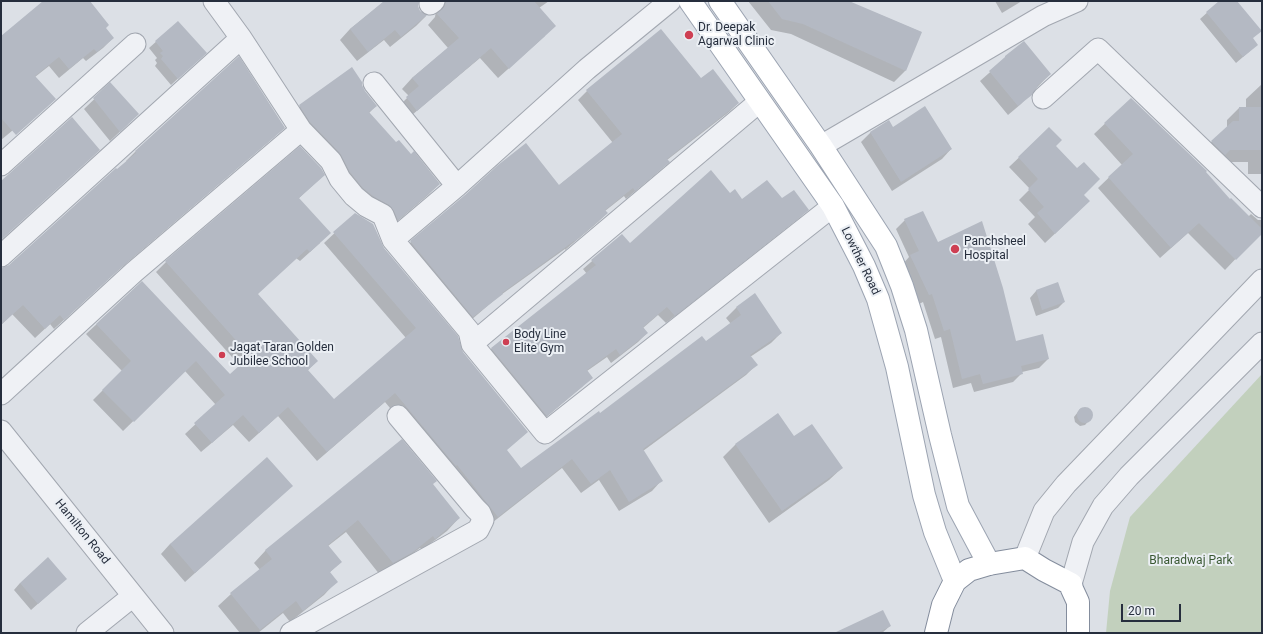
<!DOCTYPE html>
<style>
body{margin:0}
#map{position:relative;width:1263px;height:634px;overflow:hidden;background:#dce0e6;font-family:Roboto,sans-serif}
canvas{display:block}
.frame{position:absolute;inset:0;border:2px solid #262e3d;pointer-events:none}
.scale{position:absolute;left:1121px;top:604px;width:60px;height:18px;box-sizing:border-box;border:2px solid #262e3d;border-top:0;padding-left:5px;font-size:12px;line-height:14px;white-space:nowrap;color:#262e3d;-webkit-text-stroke:3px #ebeff4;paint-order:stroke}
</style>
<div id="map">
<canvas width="1263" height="634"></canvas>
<div class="frame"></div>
<div class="scale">20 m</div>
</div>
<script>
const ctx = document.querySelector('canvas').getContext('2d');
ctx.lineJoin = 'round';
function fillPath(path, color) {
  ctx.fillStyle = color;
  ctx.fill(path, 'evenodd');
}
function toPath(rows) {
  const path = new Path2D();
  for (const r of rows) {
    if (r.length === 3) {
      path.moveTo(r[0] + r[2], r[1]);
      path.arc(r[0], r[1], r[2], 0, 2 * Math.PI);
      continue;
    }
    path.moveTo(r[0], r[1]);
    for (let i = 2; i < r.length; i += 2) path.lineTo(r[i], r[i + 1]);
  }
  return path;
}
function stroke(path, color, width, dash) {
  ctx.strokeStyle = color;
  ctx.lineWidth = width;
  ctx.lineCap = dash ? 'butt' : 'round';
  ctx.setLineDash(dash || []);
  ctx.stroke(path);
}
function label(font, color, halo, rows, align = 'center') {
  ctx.font = font + ' Roboto,sans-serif';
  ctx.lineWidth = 4;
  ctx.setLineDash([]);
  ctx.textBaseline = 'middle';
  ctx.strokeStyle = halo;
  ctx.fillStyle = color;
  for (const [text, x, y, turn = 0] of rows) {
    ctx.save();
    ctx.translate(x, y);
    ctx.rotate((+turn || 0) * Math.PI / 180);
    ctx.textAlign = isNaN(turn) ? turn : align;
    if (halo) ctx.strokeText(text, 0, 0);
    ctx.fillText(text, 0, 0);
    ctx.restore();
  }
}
const green = toPath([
 [1262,374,1262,633,1106,633,1110,591,1130,517]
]);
const shadow = toPath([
 [45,1,88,1,104,28,113,38,103,48,86,61,83,58,59,78,49,66,35,77,42,106,1,140,1,37],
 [385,1,418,1,417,6,420,12,426,16,416,26,390,47,384,40,357,61,340,40,350,29],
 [429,1,549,1,539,8,545,36,498,78,480,58,406,120,396,109,409,96,402,89,412,78,448,48,428,25,435,17,436,10],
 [748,1,847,1,921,32,905,71,894,82,791,34,771,30],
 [995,1,1022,1,1002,13],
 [1235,1,1252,39,1250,51,1236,63,1200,19,1219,2],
 [178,22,199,59,171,85,155,66,157,63,155,60,157,58,149,48],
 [661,30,700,79,738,103,729,112,667,160,659,171,626,199,624,196,605,211,607,213,598,222,565,250,565,249,498,297,464,326,401,251,411,242,465,196,558,186,613,143,578,100,587,91],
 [997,66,1050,74,1021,104,1008,115,980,81],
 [110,84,128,124,110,141,84,109],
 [1262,84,1262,174,1248,174,1248,162,1217,162,1200,153,1227,127,1227,120,1239,108,1246,108,1246,99],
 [361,85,364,91,376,106,369,113,396,143,439,184,428,195,387,230,289,117,300,106],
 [1131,99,1205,172,1230,200,1248,217,1251,214,1258,220,1262,220,1262,231,1225,270,1188,233,1160,258,1098,188,1122,165,1094,134],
 [284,128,274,137,115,273,54,329,50,324,35,338,12,314,1,325,1,269,10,266,127,163,126,161,135,152],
 [893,128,951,149,942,159,892,191,861,142,871,132],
 [1049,129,1055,146,1083,195,1079,211,1045,243,1028,224,1035,217,1019,200,1030,189,1009,167],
 [300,148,324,175,298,199,320,243,300,261,296,258,257,294,317,361,307,371,334,401,406,338,324,243,355,214,383,248,462,352,527,432,506,450,521,469,600,414,706,342,731,324,726,318,736,308,755,295,781,333,771,343,750,357,756,365,746,375,643,451,661,481,652,491,619,511,599,480,581,493,562,468,488,526,385,402,317,461,278,416,249,442,233,425,201,452,185,434,216,405,185,371,123,431,93,400,122,371,86,334,142,282,230,376,240,366,156,272,166,262],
 [730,195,742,200,781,200,807,210,799,218,666,323,658,315,643,328,647,333,638,342,611,363,607,357,587,371,583,386,538,424,483,357,491,349,587,274,583,269,622,235,629,244],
 [905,220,937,243,1015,342,1048,359,1039,368,1022,372,1022,373,1013,382,974,392,971,383,953,388,941,337,935,339,923,302,919,304,902,265,909,257,896,229],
 [1058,284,1064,302,1058,308,1036,316,1030,298,1036,291],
 [1081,408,1087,408,1091,411,1092,417,1085,425,1080,426,1075,422,1074,417],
 [778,415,794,438,842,468,829,480,769,523,723,457,735,445],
 [432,484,459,518,447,531,422,550,420,548,399,564,380,575,346,532,328,546,341,562,329,573,336,582,324,595,290,622,283,613,258,633,240,633,218,606,231,594,260,570,254,563,266,550],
 [282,495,185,582,161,554,170,544],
 [20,583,59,585,31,610,14,590],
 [890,626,882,633,845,633]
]);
const building = toPath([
 [43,1,90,1,109,25,106,28,114,38,97,52,94,49,69,69,59,57,35,76,56,99,16,135,1,118,1,36],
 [384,1,419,1,418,6,420,11,427,15,401,37,395,30,368,52,350,29],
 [446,1,534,1,556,26,509,69,491,48,417,111,406,97,419,86,412,78,459,38,437,14,445,6],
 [768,1,849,1,922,32,906,71,803,24,782,19],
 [1219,1,1237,1,1262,31,1253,38,1258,45,1243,57,1206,12],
 [178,21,207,53,178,79,161,59,163,56,160,53,163,51,155,41],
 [661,29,701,78,713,69,739,103,667,159,670,162,635,191,633,188,605,210,608,213,575,241,574,241,502,293,503,294,473,317,410,241,465,195,498,165,526,143,559,185,622,134,586,90],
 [1024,41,1051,74,1037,86,1038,86,1032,95,1018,106,989,71,1005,57,1005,56],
 [239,56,285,128,126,263,64,320,60,315,45,329,23,305,1,325,1,268,9,265,116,168,117,169,136,153,135,151],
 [352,67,362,82,362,85,365,91,377,106,369,112,396,142,399,140,411,154,414,151,440,184,398,220,394,211,389,205,373,196,363,188,350,172,340,153,310,122,299,105],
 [110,82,139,114,120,132,93,98],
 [1131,98,1207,171,1206,172,1230,199,1231,198,1262,229,1262,234,1236,260,1199,223,1171,248,1108,177,1133,154,1104,123],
 [925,106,952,149,901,182,870,132,889,120,893,127],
 [1239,107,1262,107,1262,150,1230,150,1225,155,1211,141,1233,121,1239,121],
 [72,117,100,150,1,240,1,181],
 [1049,127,1062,140,1056,146,1077,168,1084,162,1100,179,1084,195,1090,201,1055,234,1037,213,1044,207,1028,189,1038,179,1018,157],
 [300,146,321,168,325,175,299,198,331,233,310,252,307,249,258,294,318,361,308,370,334,399,416,328,333,232,355,213,373,224,384,248,458,336,463,352,528,432,507,450,521,468,599,411,600,413,702,336,706,341,741,315,736,307,755,293,782,333,750,355,758,365,643,449,663,481,629,502,610,470,591,484,572,459,498,517,457,465,456,466,395,393,327,452,288,407,259,433,243,415,212,443,194,423,225,395,196,361,134,422,102,390,131,361,96,324,142,281,230,374,250,356,165,261],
 [711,170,730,193,735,189,742,199,767,180,782,198,794,190,809,210,675,316,667,307,643,327,648,333,620,355,616,349,587,370,593,378,547,416,491,348,596,265,591,260,622,234,630,243],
 [923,211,938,242,982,221,1003,288,1016,341,1043,334,1049,359,1021,366,1023,374,983,384,980,374,962,379,950,329,944,331,932,294,929,295,910,255,919,251,904,219],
 [1058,282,1065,302,1042,310,1036,290],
 [1085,415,8],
 [778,413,794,436,812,424,843,468,782,511,735,444],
 [402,439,437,481,433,484,460,518,435,539,433,536,413,552,393,563,358,520,328,545,342,562,330,572,338,582,303,611,296,601,260,630,230,593,272,559,265,550],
 [267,457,293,486,195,573,170,544],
 [48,557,67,579,38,604,20,583],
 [883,610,891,626,877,633,834,633]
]);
const minor = toPath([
 [214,1,241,38,301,130,331,161,340,179,354,196,366,206,383,215,393,240,469,331,472,344,545,433,833,206],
 [430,4,434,1],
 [374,83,457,186],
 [1043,98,1098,49,1262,207],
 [821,146,1043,16,1077,1],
 [1,165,135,44],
 [393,240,457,186,587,69,670,1],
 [1,256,241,38],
 [472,344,759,102],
 [1,394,134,272,301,130],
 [1,431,163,633],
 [1025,558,1044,511,1066,484,1262,280],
 [1071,584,1083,542,1103,506,1129,476,1262,343],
 [87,633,133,596],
 [291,633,478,530,483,520,480,513,475,508,398,416]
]);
const major = toPath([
 [690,1,833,206,864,266,878,299,897,367,924,495,935,532,955,581],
 [720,1,821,146,886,246,902,286,916,330,940,435,958,506,989,564]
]);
const highway = toPath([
 [936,633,943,605,955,581,969,570,989,564,1025,558,1044,570,1071,584,1072,589,1078,602,1078,633]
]);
const markers = [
 [689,35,5,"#ce3f53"],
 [955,249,5,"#ce3f53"],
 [506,342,4,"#ce3f53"],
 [222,355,4,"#ce3f53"]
];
const poiNames = [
 ["Dr. Deepak",698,28],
 ["Agarwal Clinic",698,42],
 ["Panchsheel",964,242],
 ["Hospital",964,256],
 ["Body Line",514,335],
 ["Elite Gym",514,349],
 ["Jagat Taran Golden",230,348],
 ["Jubilee School",230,362]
];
const streetNames = [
 ["Lowther Road",860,261,64],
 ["Hamilton Road",82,532,51]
];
const parkNames = [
 ["Bharadwaj Park",1191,561]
];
fillPath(green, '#c2d0bd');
fillPath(shadow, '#0003');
fillPath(building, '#b4b9c3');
stroke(minor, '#a2a7b0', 23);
stroke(major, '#9ca4b2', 24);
stroke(highway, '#848d9d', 24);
stroke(minor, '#eff1f5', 21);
stroke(major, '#fff', 22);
stroke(highway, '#fff', 22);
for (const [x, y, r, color] of markers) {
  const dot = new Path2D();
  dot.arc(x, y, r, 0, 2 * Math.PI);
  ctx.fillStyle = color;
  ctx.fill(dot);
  stroke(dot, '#ebeff4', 1.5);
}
label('12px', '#262e3d', '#ebeff4', poiNames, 'left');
label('12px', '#262e3d', '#ebeff4', streetNames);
label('12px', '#3a5833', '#ebeff4', parkNames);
</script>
